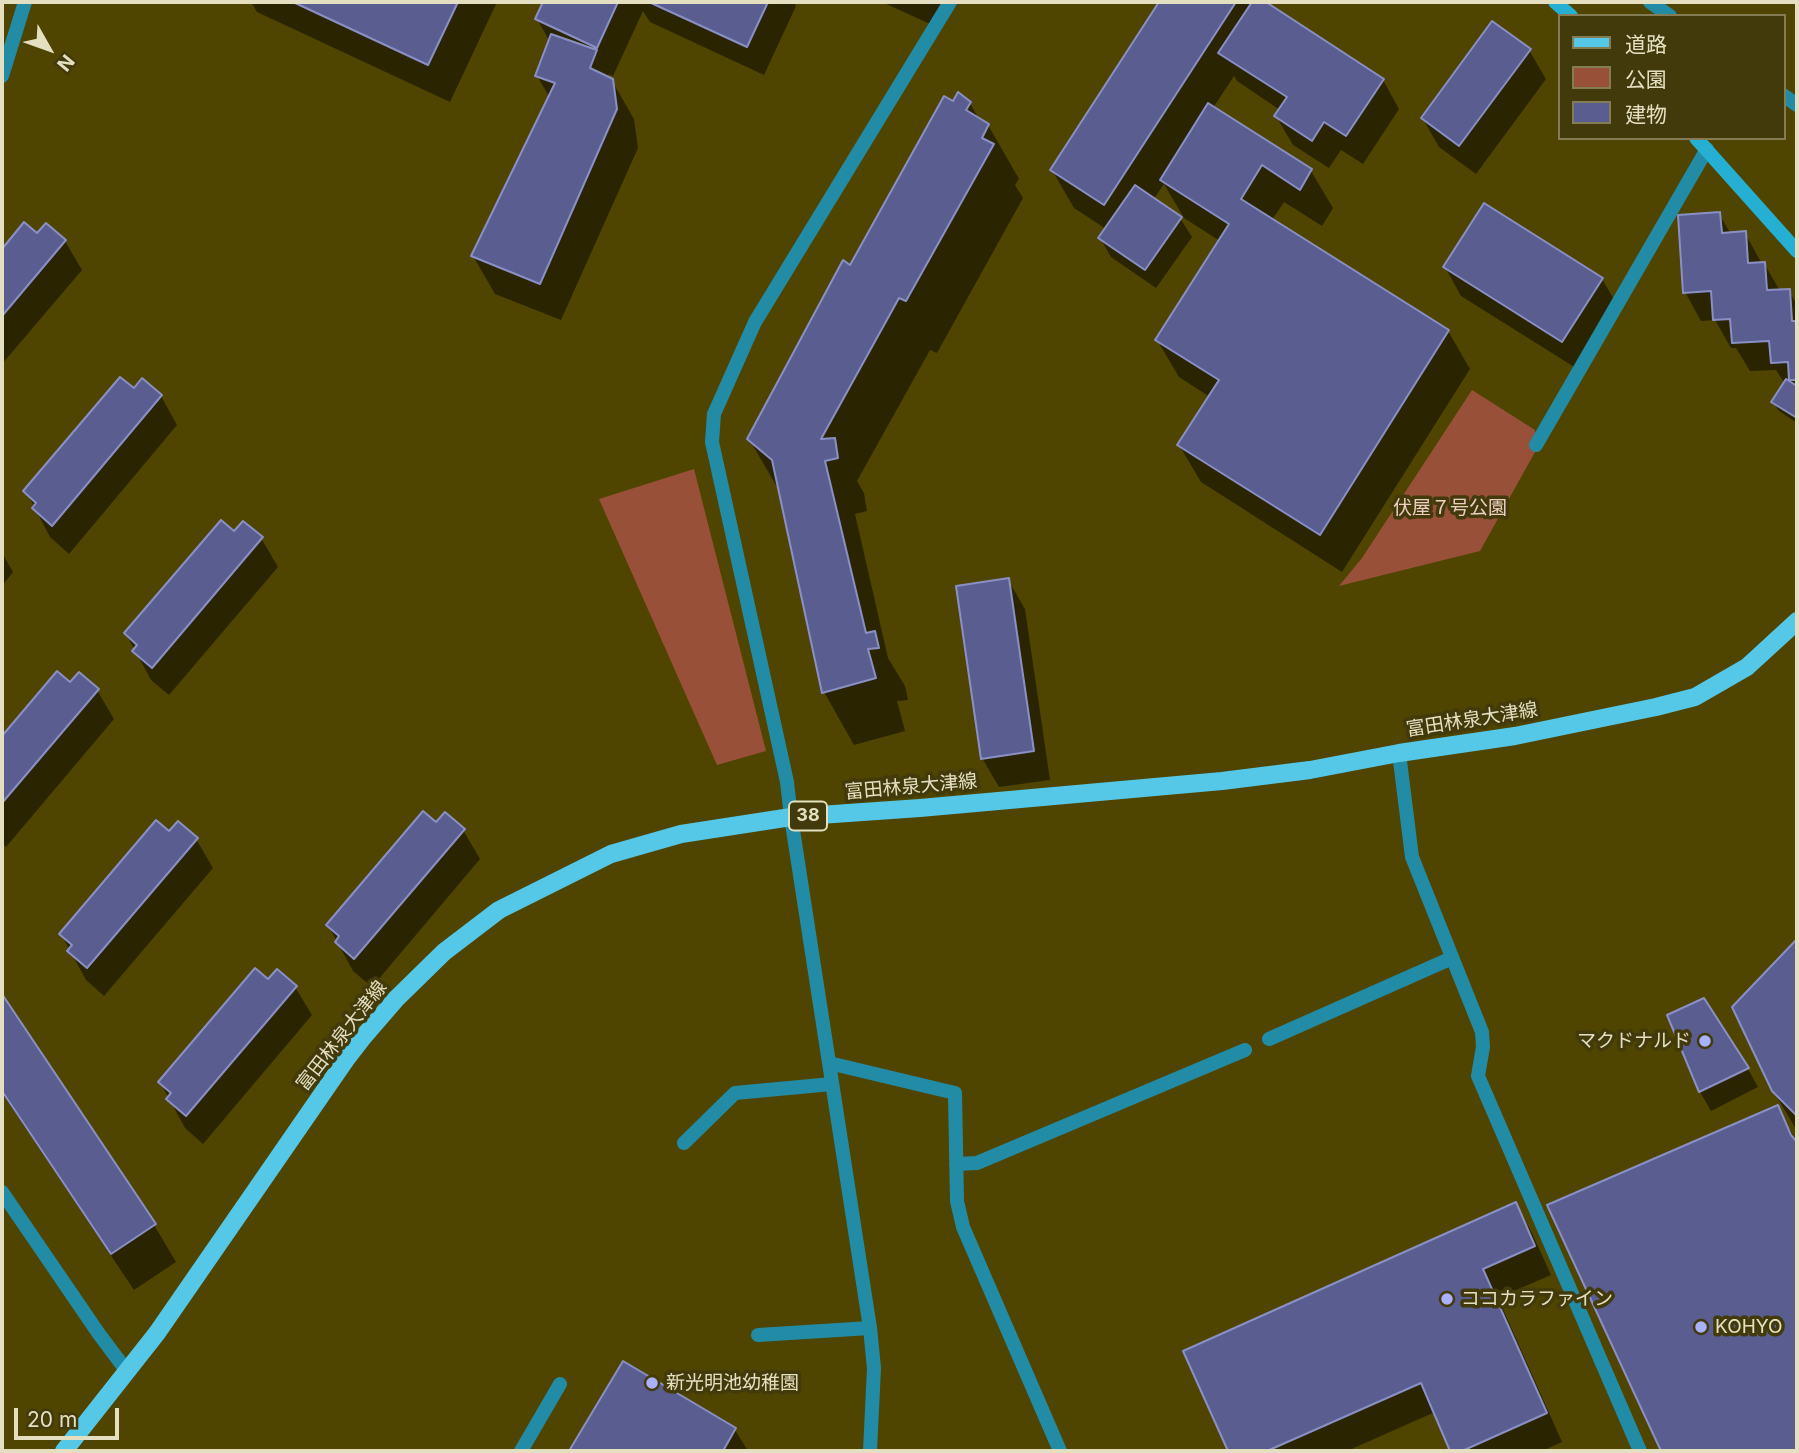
<!DOCTYPE html>
<meta charset="utf-8">
<style>
body{margin:0}
#map{position:relative;width:1799px;height:1453px;overflow:hidden;background:#4f4500;font-family:Inter,"Noto Sans JP",sans-serif}
canvas{display:block}
.frame{position:absolute;inset:0;border:4px solid #e4dfc1;pointer-events:none}
.legend{position:absolute;left:1558px;top:14px;width:228px;height:126px;box-sizing:border-box;background:#423a0b;border:2px solid #837c54;margin:0;padding:9px 12px;list-style:none;font-size:21px;color:#e4dfc1}
.legend li{display:flex;align-items:center;gap:14px;height:35px}
.legend b{width:35px;border:2px solid #837c54}
.north{position:absolute;left:14px;top:14px;width:70px;height:70px;-webkit-text-stroke:5px #423a0b;paint-order:stroke;rotate:130deg;font-size:19px;font-weight:700;line-height:28px;text-align:center;color:#e4dfc1}
.north::after{content:'';display:block;margin:auto;width:24px;height:32px;background:#e4dfc1;clip-path:polygon(50% 0,100% 100%,50% 72%,0 100%)}
.scale{position:absolute;left:14px;top:1408px;width:105px;height:32px;box-sizing:border-box;border:4px solid #e4dfc1;border-top:0;padding-left:9px;font-size:21px;line-height:24px;white-space:nowrap;color:#e4dfc1;-webkit-text-stroke:5px #423a0b;paint-order:stroke}
</style>
<div id="map">
<canvas width="1799" height="1453"></canvas>
<div class="frame"></div>
<ul class="legend">
<li><b style="height:9px;background:#55c8e8"></b>道路</li>
<li><b style="height:19px;background:#985138"></b>公園</li>
<li><b style="height:19px;background:#595d90"></b>建物</li>
</ul>
<div class="north">N</div>
<div class="scale">20 m</div>
</div>
<script>
const ctx = document.querySelector('canvas').getContext('2d');
ctx.lineJoin = 'round';
function fillPath(path, color) {
  ctx.fillStyle = color;
  ctx.fill(path, 'evenodd');
}
function toPath(rows) {
  const path = new Path2D();
  for (const r of rows) {
    path.moveTo(r[0], r[1]);
    for (let i = 2; i < r.length; i += 2) path.lineTo(r[i], r[i + 1]);
  }
  return path;
}
function stroke(path, color, width, dash) {
  ctx.strokeStyle = color;
  ctx.lineWidth = width;
  ctx.lineCap = dash ? 'butt' : 'round';
  ctx.setLineDash(dash || []);
  ctx.stroke(path);
}
function label(font, color, halo, rows, align = 'center') {
  ctx.font = font + ' Inter,"Noto Sans JP",sans-serif';
  ctx.lineWidth = 7;
  ctx.setLineDash([]);
  ctx.textBaseline = 'middle';
  ctx.strokeStyle = halo;
  ctx.fillStyle = color;
  for (const [text, x, y, turn = 0] of rows) {
    ctx.save();
    ctx.translate(x, y);
    ctx.rotate((+turn || 0) * Math.PI / 180);
    ctx.textAlign = isNaN(turn) ? turn : align;
    if (halo) ctx.strokeText(text, 0, 0);
    ctx.fillText(text, 0, 0);
    ctx.restore();
  }
}
const green = toPath([
 [1472,390,1535,430,1535,452,1480,551,1339,586,1362,558],
 [694,469,766,751,717,765,599,499]
]);
const shadow = toPath([
 [251,2,497,2,450,102,257,12],
 [545,2,794,2,796,6,764,75,650,22,643,11,613,76,608,74,634,119,638,148,561,320,495,294,473,256,550,98,537,76,550,42,537,19],
 [882,2,954,2,941,29],
 [1161,2,1263,2,1383,80,1399,109,1363,164,1341,150,1329,168,1293,145,1276,116,1280,110,1237,81,1234,76,1213,108,1311,171,1333,208,1322,226,1284,202,1272,220,1448,331,1470,369,1342,572,1201,482,1179,445,1210,397,1179,377,1157,340,1220,241,1184,218,1164,184,1153,200,1180,218,1192,237,1156,288,1111,257,1100,238,1106,229,1074,208,1052,170],
 [1529,50,1546,79,1476,174,1439,147,1423,119],
 [970,103,980,121,988,125,1019,179,1015,185,1023,198,937,353,930,350,857,481,864,493,867,511,855,514,888,658,905,686,908,700,897,701,905,731,854,745,824,692,780,492,749,439,851,267,954,104],
 [1719,214,1731,234,1745,233,1762,264,1764,263,1780,291,1789,291,1797,305,1797,423,1779,411,1773,402,1785,384,1776,370,1750,371,1736,348,1731,348,1715,320,1701,321,1685,292],
 [24,224,38,236,46,225,65,241,82,270,2,364,2,251],
 [1445,267,1602,279,1619,308,1579,370,1461,296],
 [134,391,161,396,177,425,69,554,50,537,26,491],
 [234,533,261,538,278,567,169,695,151,680,126,634],
 [2,553,13,572,2,586],
 [1008,580,1025,609,1050,780,999,787,982,758],
 [57,673,71,684,97,690,114,719,6,847,2,843,2,738],
 [437,824,463,830,480,859,372,987,353,971,328,925],
 [169,833,196,839,213,868,104,996,86,980,61,934],
 [1797,941,1797,1131,1773,1090,1734,1008],
 [268,982,295,987,312,1015,203,1144,185,1128,160,1082],
 [2,997,154,1225,176,1262,134,1290,2,1093],
 [1669,1016,1748,1069,1758,1087,1711,1111,1700,1092],
 [1778,1108,1797,1142,1797,1451,1663,1451,1550,1206],
 [1516,1204,1532,1233,1551,1275,1498,1298,1562,1442,1542,1451,1452,1451,1435,1412,1347,1451,1230,1451,1186,1352],
 [624,1363,735,1430,748,1451,571,1451]
]);
const building = toPath([
 [293,2,458,2,428,65,293,2],
 [543,2,618,2,597,48,535,19,543,2],
 [649,2,768,2,747,47,649,2],
 [1159,2,1236,2,1104,205,1050,170,1159,2],
 [1252,2,1266,2,1384,79,1346,136,1324,122,1312,141,1274,116,1287,97,1218,53,1252,2],
 [1492,21,1531,49,1459,146,1421,118,1492,21],
 [551,34,597,50,590,68,613,79,617,109,540,284,471,256,555,83,535,76,551,34],
 [958,92,971,102,966,110,989,124,982,138,994,144,906,301,899,298,821,439,835,438,838,458,825,461,866,633,875,631,879,648,868,649,876,678,822,693,772,460,747,439,843,260,850,265,944,96,953,101,958,92],
 [1208,103,1312,169,1300,190,1262,165,1241,199,1449,330,1320,535,1177,445,1219,380,1155,340,1229,224,1160,180,1208,103],
 [1135,185,1182,217,1145,270,1098,238,1135,185],
 [1484,203,1603,278,1562,342,1443,267,1484,203],
 [1720,212,1722,233,1746,231,1748,263,1765,262,1767,290,1790,289,1792,321,1797,321,1797,380,1789,380,1788,362,1771,363,1769,341,1732,343,1730,319,1713,320,1711,291,1683,293,1678,215,1720,212],
 [24,222,37,233,46,223,66,240,2,316,2,249,24,222],
 [120,377,134,388,142,378,162,395,52,526,32,508,36,503,23,491,120,377],
 [1786,379,1797,386,1797,418,1771,402,1786,379],
 [221,520,234,531,243,521,263,537,152,668,132,651,137,645,124,633,221,520],
 [1009,578,1034,751,981,759,956,586,1009,578],
 [57,671,70,682,79,672,99,689,2,803,2,736,57,671],
 [423,811,436,822,445,812,465,829,354,959,335,942,339,936,326,925,423,811],
 [156,820,169,831,178,821,198,838,87,968,67,951,72,945,59,934,156,820],
 [1797,939,1797,1116,1772,1091,1732,1007,1797,939],
 [255,968,268,979,277,969,297,986,186,1116,166,1099,171,1093,158,1082,255,968],
 [2,994,156,1224,111,1254,2,1091,2,994],
 [1704,998,1749,1068,1699,1092,1667,1015,1704,998],
 [1778,1105,1791,1135,1797,1142,1797,1449,1795,1451,1661,1451,1547,1205,1778,1105],
 [1516,1202,1535,1246,1483,1269,1547,1413,1462,1451,1450,1451,1421,1383,1267,1451,1228,1451,1183,1351,1516,1202],
 [623,1361,736,1428,723,1451,569,1451,623,1361]
]);
const lane = toPath([
 [791,817,787,782,712,442,714,414,755,322,950,2],
 [1269,1039,1452,958],
 [684,1143,735,1093,832,1084],
 [758,1335,870,1328],
 [521,1451,560,1384]
]);
const street = toPath([
 [1650,2,1670,16],
 [2,76,25,2],
 [1783,95,1797,105],
 [1536,445,1707,149],
 [1399,753,1412,857,1482,1032,1483,1047,1478,1076,1640,1451],
 [791,817,870,1328,874,1368,870,1451],
 [829,1063,955,1093,957,1201,963,1227,1060,1451],
 [956,1164,977,1163,1245,1050],
 [2,1192,99,1334,126,1370]
]);
const secondary = toPath([
 [1555,2,1571,16],
 [1696,138,1797,251]
]);
const primary = toPath([
 [64,1451,157,1333,347,1058,364,1036,396,999,444,952,499,910,611,854,681,834,791,817,920,808,1222,781,1310,770,1399,753,1515,736,1656,707,1695,697,1747,667,1797,621]
]);
const markers = [
 [1705,1041,7,"#a9b0fc"],
 [1447,1299,7,"#a9b0fc"],
 [1701,1327,7,"#a9b0fc"],
 [652,1383,7,"#a9b0fc"]
];
const shields = [
 [808,816,38]
];
const shieldNames = [
 ["38",808,816]
];
const parkNames = [
 ["伏屋７号公園",1450,508]
];
const streetNames = [
 ["富田林泉大津線",1472,720,-9],
 ["富田林泉大津線",911,787,-5],
 ["富田林泉大津線",342,1036,-52]
];
const poiNames = [
 ["マクドナルド",1691,1041,"right"],
 ["ココカラファイン",1461,1299],
 ["KOHYO",1715,1327],
 ["新光明池幼稚園",666,1383]
];
fillPath(green, '#985138');
fillPath(shadow, '#0007');
fillPath(building, '#595d90');
stroke(building, '#8a90c6', 2);
stroke(lane, '#228ca7', 14);
stroke(street, '#228ca7', 14);
stroke(secondary, '#25afd2', 14);
stroke(primary, '#55c8e8', 18);
for (const [x, y, r, color] of markers) {
  const dot = new Path2D();
  dot.arc(x, y, r, 0, 2 * Math.PI);
  ctx.fillStyle = color;
  ctx.fill(dot);
  stroke(dot, '#423a0b', 2.5);
}
for (const [x, y, w] of shields) {
  const box = new Path2D();
  box.roundRect(x - w / 2, y - 14.5, w, 29, 5);
  ctx.fillStyle = '#423a0b';
  ctx.fill(box);
  stroke(box, '#e4dfc1', 2);
}
label('bold 18px', '#e4dfc1', null, shieldNames);
label('19px', '#edcec3', '#423a0b', parkNames);
label('19px', '#e4dfc1', '#423a0b', streetNames);
label('19px', '#e4dfc1', '#423a0b', poiNames, 'left');
</script>
